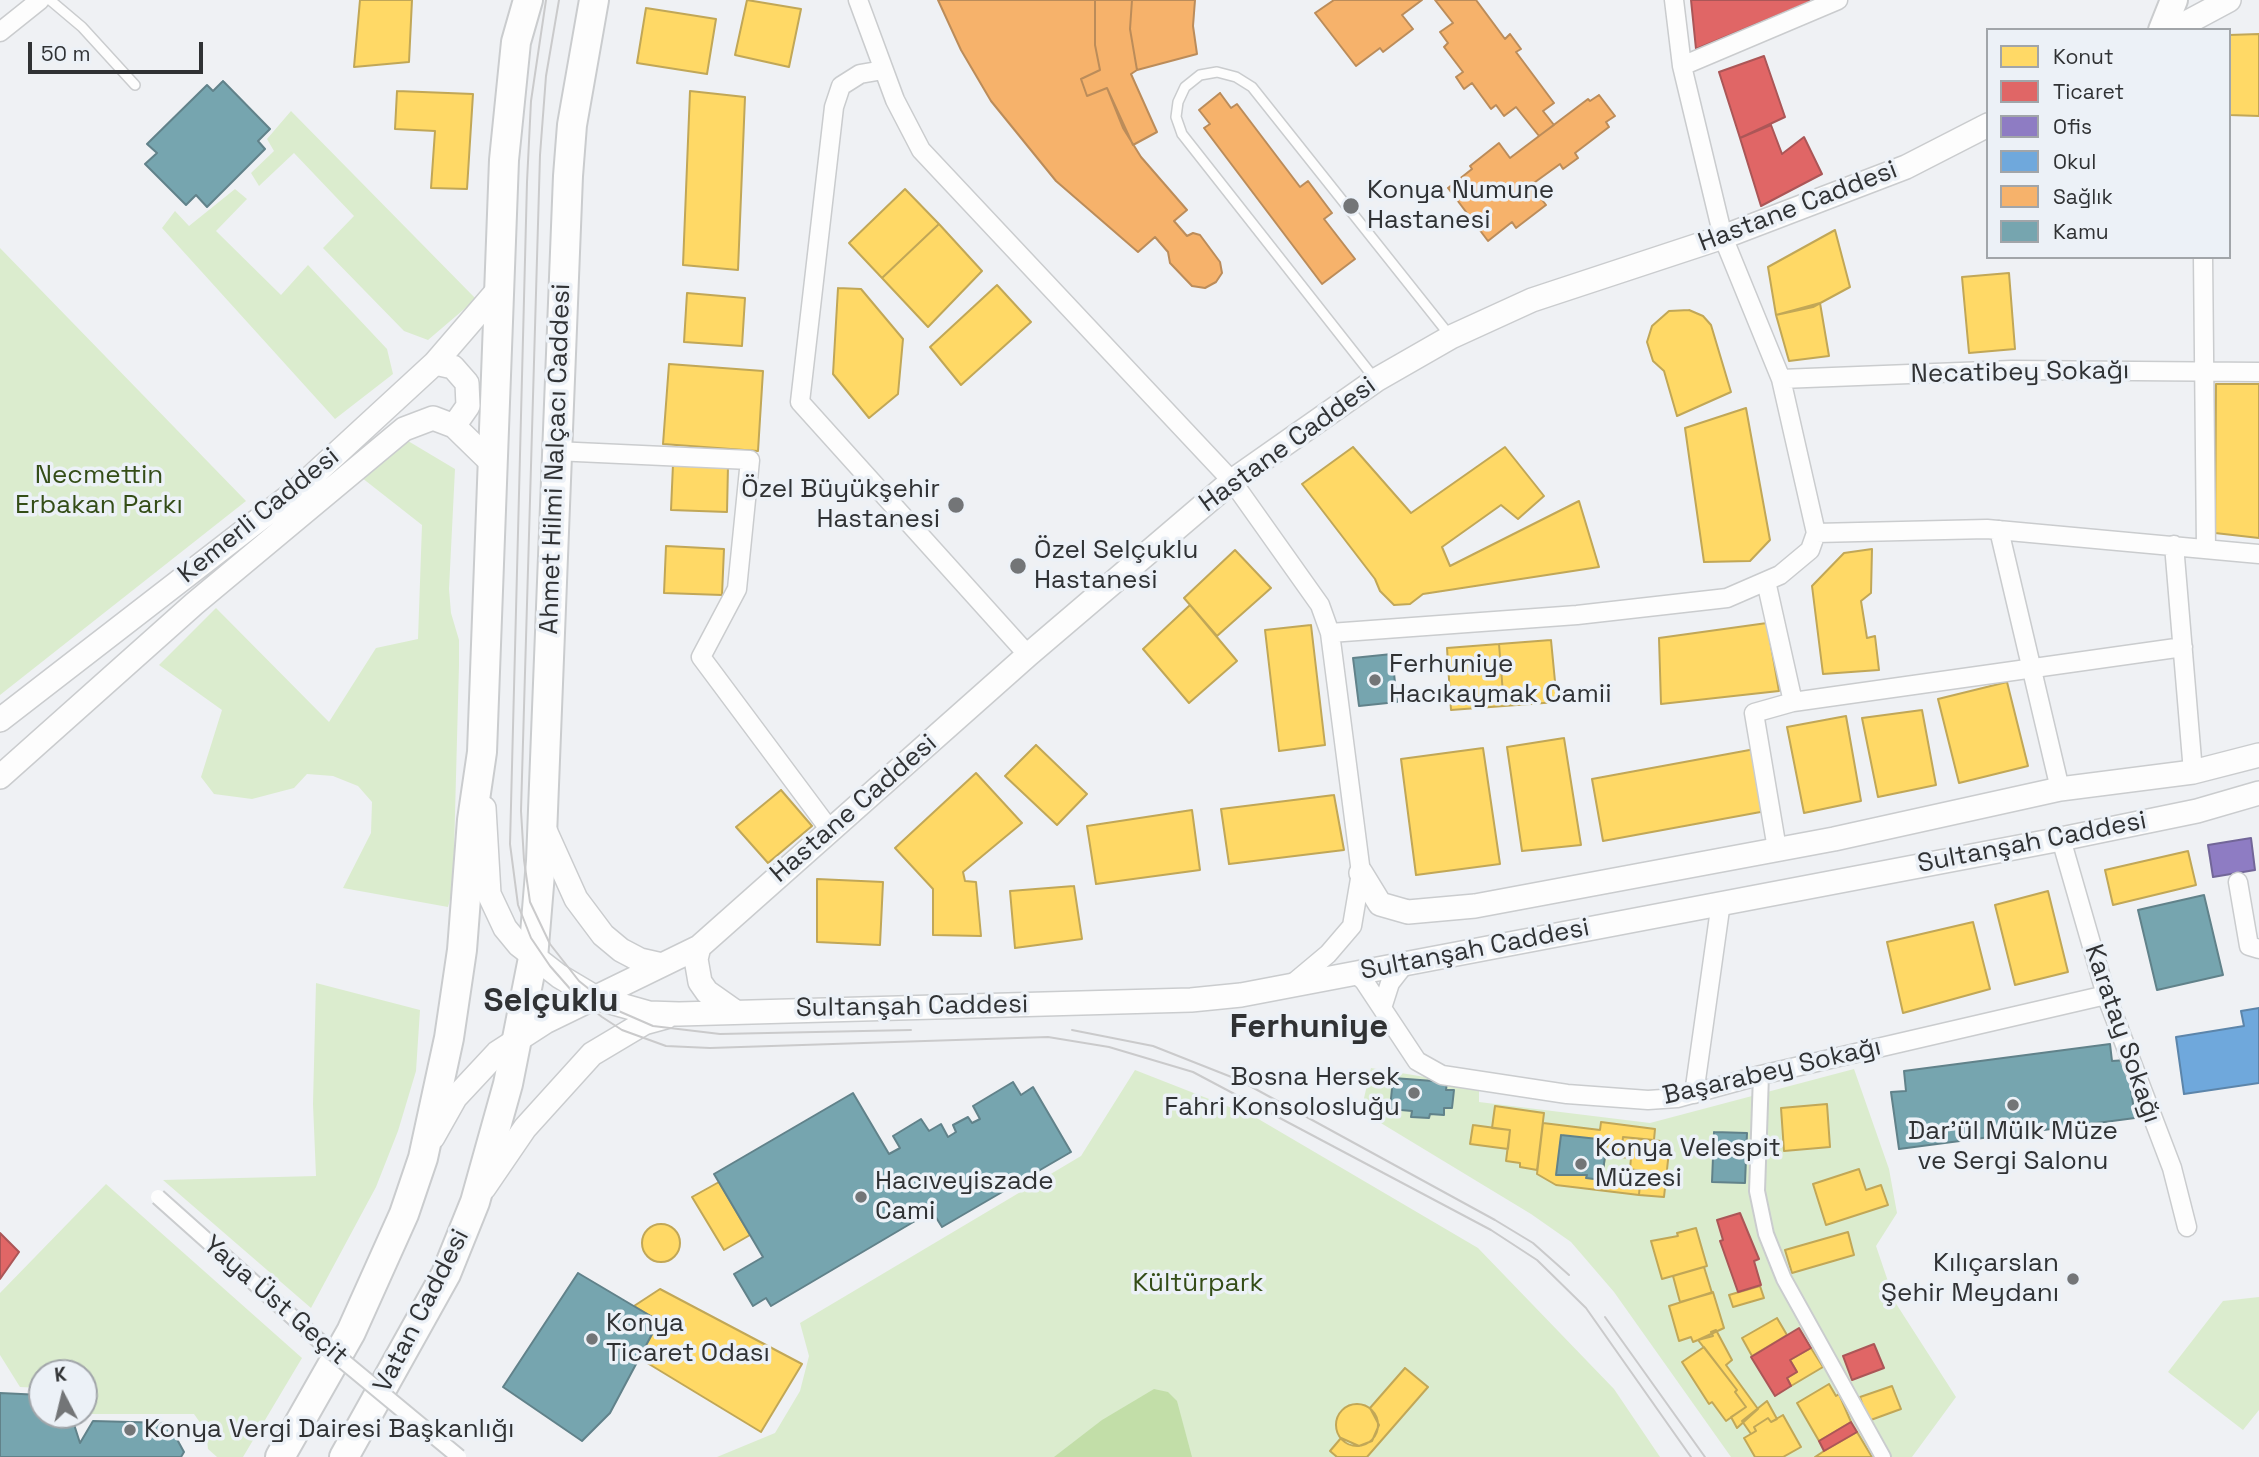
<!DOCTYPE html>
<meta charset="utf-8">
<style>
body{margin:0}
#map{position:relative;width:2259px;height:1457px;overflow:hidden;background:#eff1f4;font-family:"Space Grotesk",sans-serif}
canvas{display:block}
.legend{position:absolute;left:1986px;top:28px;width:245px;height:231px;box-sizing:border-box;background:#ecf1f7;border:2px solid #a1a5a9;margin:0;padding:9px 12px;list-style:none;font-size:21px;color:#303234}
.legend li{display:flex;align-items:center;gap:14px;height:35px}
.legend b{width:35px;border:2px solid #a1a5a9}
.north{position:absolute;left:28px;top:1359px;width:70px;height:70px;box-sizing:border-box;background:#ecf1f7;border:2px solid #a1a5a9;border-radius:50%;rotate:353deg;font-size:19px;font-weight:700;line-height:28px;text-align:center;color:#303234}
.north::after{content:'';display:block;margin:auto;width:24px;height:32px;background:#737577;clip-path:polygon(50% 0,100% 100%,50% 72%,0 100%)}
.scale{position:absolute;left:28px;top:42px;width:175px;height:32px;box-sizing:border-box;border:4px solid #303234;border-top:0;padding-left:9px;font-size:21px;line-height:24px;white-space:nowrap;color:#303234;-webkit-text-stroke:5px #ecf1f7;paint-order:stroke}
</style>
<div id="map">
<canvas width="2259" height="1457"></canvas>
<ul class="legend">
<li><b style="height:19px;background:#ffd966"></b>Konut</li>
<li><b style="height:19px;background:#e06666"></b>Ticaret</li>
<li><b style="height:19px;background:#8e7cc3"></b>Ofis</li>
<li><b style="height:19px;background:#6fa8dc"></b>Okul</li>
<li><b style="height:19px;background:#f6b26b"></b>Sağlık</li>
<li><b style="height:19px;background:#76a5af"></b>Kamu</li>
</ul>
<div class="north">K</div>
<div class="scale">50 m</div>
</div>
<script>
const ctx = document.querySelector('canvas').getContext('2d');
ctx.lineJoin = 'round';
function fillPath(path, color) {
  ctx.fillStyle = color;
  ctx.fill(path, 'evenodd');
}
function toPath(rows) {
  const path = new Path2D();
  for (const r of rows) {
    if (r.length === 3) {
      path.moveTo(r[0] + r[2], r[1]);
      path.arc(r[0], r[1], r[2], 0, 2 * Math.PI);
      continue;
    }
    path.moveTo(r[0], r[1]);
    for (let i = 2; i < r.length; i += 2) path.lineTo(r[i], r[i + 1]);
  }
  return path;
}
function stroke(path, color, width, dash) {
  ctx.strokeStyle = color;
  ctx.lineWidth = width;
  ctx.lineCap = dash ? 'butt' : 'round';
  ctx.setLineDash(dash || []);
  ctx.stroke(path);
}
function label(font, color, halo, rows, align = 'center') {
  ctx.font = font + ' "Space Grotesk",sans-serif';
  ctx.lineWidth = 7;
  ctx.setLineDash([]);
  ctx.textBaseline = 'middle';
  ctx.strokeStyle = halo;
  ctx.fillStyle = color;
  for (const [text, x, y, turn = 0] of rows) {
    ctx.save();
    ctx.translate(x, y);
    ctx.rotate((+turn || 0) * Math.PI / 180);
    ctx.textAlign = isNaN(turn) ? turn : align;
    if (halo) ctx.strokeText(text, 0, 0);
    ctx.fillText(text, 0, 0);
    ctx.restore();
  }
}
const green = toPath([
 [291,111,476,299,428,340,404,331,323,248,354,216,294,153,259,186,251,173,274,151,267,139],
 [235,189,247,199,216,231,281,295,308,265,387,349,393,374,335,419,162,228,175,211,189,226],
 [0,248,246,501,0,695],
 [398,435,455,469,449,589,451,613,459,640,459,665,453,888,448,907,343,888,371,833,372,802,358,786,333,776,307,774,294,788,252,799,214,794,201,777,222,710,159,665,216,608,329,722,376,648,418,639,422,525,357,474],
 [316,983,420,1010,416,1071,398,1131,376,1187,311,1308,163,1180,316,1176,313,1104],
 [1371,1068,1479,1086,1479,1102,1650,1123,1854,1069,1889,1169,1897,1213,1876,1246,1895,1302,1956,1397,1912,1457,1731,1457,1614,1292,1571,1242,1531,1214,1361,1111],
 [1135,1070,1255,1117,1478,1248,1614,1389,1660,1457,717,1457,775,1433,800,1391,809,1356,800,1323,1081,1156],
 [106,1184,302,1358,243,1457,217,1457,208,1449,206,1431,194,1414,84,1414,84,1373,42,1373,42,1388,20,1387,0,1355,0,1293],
 [2259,1297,2259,1410,2243,1430,2168,1372,2223,1301]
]);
const water = toPath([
 [1154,1389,1168,1392,1177,1401,1192,1457,1054,1457,1102,1420]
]);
const homes = toPath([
 [360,0,412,0,409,62,354,67,360,0],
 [747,0,801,9,789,67,735,55,747,0],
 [646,8,716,19,707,74,637,63,646,8],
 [2259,34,2259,116,2229,115,2229,35,2259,34],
 [397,91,473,94,467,189,431,188,435,131,395,129,397,91],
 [690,91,745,97,738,270,683,265,690,91],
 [905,189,939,224,882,278,849,243,905,189],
 [939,224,982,271,928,327,882,278,939,224],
 [1835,230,1850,287,1813,307,1776,315,1768,267,1835,230],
 [2009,273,2015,349,1969,353,1962,277,2009,273],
 [997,285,1031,322,961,385,930,347,997,285],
 [838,288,861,289,903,339,898,394,869,418,833,374,838,288],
 [687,293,745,298,742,346,684,342,687,293],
 [1820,303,1829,356,1789,361,1776,315,1820,303],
 [1689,310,1703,316,1711,325,1731,392,1677,416,1664,371,1653,361,1647,342,1652,326,1669,311,1689,310],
 [669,364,763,371,758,451,663,444,669,364],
 [2216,384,2259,384,2259,538,2215,533,2216,384],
 [1746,408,1770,540,1750,561,1704,562,1685,428,1746,408],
 [1353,447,1411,513,1505,447,1544,496,1518,519,1501,505,1442,547,1450,566,1579,501,1599,567,1423,594,1410,604,1394,605,1380,591,1375,579,1302,484,1353,447],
 [673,464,728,466,727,512,671,510,673,464],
 [666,546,724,549,722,595,664,593,666,546],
 [1872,549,1871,593,1861,601,1867,638,1875,636,1879,670,1823,674,1812,586,1844,553,1872,549],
 [1235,550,1271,588,1217,636,1184,598,1235,550],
 [1190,605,1237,661,1189,703,1143,649,1190,605],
 [1767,623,1779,691,1661,704,1659,638,1767,623],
 [1311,625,1325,745,1279,751,1265,630,1311,625],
 [1551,640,1557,702,1504,706,1499,644,1551,640],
 [1499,644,1504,706,1451,710,1447,648,1499,644],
 [2007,682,2028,766,1959,783,1938,699,2007,682],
 [1922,710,1936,785,1878,797,1862,718,1922,710],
 [1846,716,1861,801,1804,813,1787,727,1846,716],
 [1564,738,1581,845,1522,851,1507,747,1564,738],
 [1036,745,1087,794,1057,825,1005,776,1036,745],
 [1483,748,1500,864,1416,875,1401,759,1483,748],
 [1755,749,1766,811,1603,841,1592,779,1755,749],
 [976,773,1022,823,963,872,965,881,976,882,981,936,933,935,933,889,895,848,976,773],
 [781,790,812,826,768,863,736,827,781,790],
 [1334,795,1344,850,1229,864,1221,809,1334,795],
 [1192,810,1200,870,1096,884,1087,826,1192,810],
 [2188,851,2196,885,2113,905,2105,870,2188,851],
 [817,879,883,882,880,945,817,942,817,879],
 [1074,886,1082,939,1015,948,1010,891,1074,886],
 [2048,891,2068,972,2015,985,1995,905,2048,891],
 [1973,922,1990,989,1903,1013,1887,942,1973,922],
 [1827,1104,1830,1147,1784,1151,1781,1108,1827,1104],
 [1495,1106,1544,1113,1537,1170,1520,1167,1520,1163,1506,1161,1510,1130,1492,1128,1495,1106],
 [1601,1122,1655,1129,1654,1140,1623,1137,1621,1157,1605,1155,1602,1180,1628,1183,1630,1169,1641,1171,1639,1195,1556,1185,1537,1174,1543,1123,1600,1130,1601,1122],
 [1473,1125,1510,1130,1508,1149,1470,1144,1473,1125],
 [1623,1137,1670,1142,1664,1197,1639,1195,1641,1171,1630,1169,1631,1158,1621,1157,1623,1137],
 [1859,1169,1866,1190,1881,1185,1888,1205,1826,1225,1813,1184,1859,1169],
 [719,1182,750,1235,724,1250,692,1197,719,1182],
 [661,1243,19],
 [1696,1228,1707,1266,1662,1279,1651,1241,1678,1236,1677,1233,1696,1228],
 [1848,1232,1854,1255,1792,1273,1785,1250,1848,1232],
 [1704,1267,1712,1293,1680,1302,1673,1276,1704,1267],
 [1760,1286,1764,1298,1733,1307,1729,1295,1760,1286],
 [660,1289,802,1364,761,1432,639,1358,659,1321,634,1306,660,1289],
 [1713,1292,1724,1328,1698,1340,1693,1342,1691,1337,1679,1341,1669,1306,1713,1292],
 [1777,1318,1787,1335,1752,1356,1742,1338,1777,1318],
 [1716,1330,1732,1360,1726,1365,1758,1409,1737,1428,1731,1417,1746,1407,1735,1392,1737,1390,1698,1340,1713,1336,1711,1332,1716,1330],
 [1704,1347,1737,1390,1735,1392,1746,1407,1726,1421,1712,1402,1709,1404,1682,1362,1704,1347],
 [1811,1348,1823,1367,1791,1386,1787,1378,1797,1372,1790,1360,1811,1348],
 [1405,1368,1428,1387,1367,1457,1337,1457,1330,1451,1341,1438,1359,1446,1372,1441,1379,1425,1370,1408,1405,1368],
 [1829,1384,1836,1396,1839,1394,1851,1422,1819,1441,1797,1403,1829,1384],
 [1892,1386,1901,1409,1868,1421,1860,1397,1892,1386],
 [1767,1401,1777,1419,1771,1422,1768,1418,1754,1427,1756,1431,1751,1434,1742,1421,1767,1401],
 [1357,1425,21],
 [1783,1415,1801,1447,1783,1457,1755,1457,1744,1438,1756,1431,1754,1427,1768,1418,1771,1422,1783,1415],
 [1857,1432,1872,1457,1815,1457,1824,1451,1857,1432]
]);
const shops = toPath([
 [1691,0,1809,0,1810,2,1696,49,1691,0],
 [1764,56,1785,117,1740,138,1719,72,1764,56],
 [1771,125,1782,154,1804,137,1822,174,1761,206,1740,138,1771,125],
 [1740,1213,1759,1259,1754,1261,1761,1285,1738,1292,1720,1241,1723,1240,1717,1220,1740,1213],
 [0,1233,19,1252,0,1279,0,1233],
 [1799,1328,1811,1348,1790,1360,1797,1372,1787,1378,1791,1386,1775,1396,1751,1357,1799,1328],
 [1874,1344,1884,1368,1852,1380,1843,1356,1874,1344],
 [1851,1422,1857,1432,1824,1451,1819,1441,1851,1422]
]);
const offices = toPath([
 [2251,838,2255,870,2213,877,2208,845,2251,838]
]);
const schools = toPath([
 [2259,1008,2259,1083,2184,1094,2176,1037,2244,1026,2241,1011,2259,1008]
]);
const health = toPath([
 [938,0,1095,0,1095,45,1100,70,1081,79,1087,96,1107,88,1123,128,1141,157,1187,210,1174,221,1187,236,1193,233,1200,235,1220,262,1222,273,1216,282,1205,288,1192,286,1170,263,1168,252,1155,237,1138,252,1056,181,991,101,961,50,938,0],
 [1095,0,1132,0,1130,29,1137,70,1131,74,1157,132,1133,145,1107,88,1087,96,1081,79,1100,70,1095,45,1095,0],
 [1132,0,1195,0,1193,26,1197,54,1137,70,1130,29,1132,0],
 [1334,0,1422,0,1402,15,1413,29,1383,52,1380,48,1356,66,1315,13,1334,0],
 [1435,0,1476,0,1505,39,1510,34,1521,49,1516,52,1554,103,1543,111,1554,125,1539,136,1516,107,1504,116,1496,105,1491,109,1472,83,1464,89,1456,77,1463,72,1444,47,1448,43,1440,32,1453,23,1435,0],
 [1220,93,1231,108,1237,104,1300,187,1308,181,1332,213,1324,219,1355,259,1322,284,1204,128,1210,124,1199,110,1220,93],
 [1599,95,1615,116,1606,122,1609,127,1575,153,1578,158,1563,169,1560,164,1531,185,1546,205,1516,228,1512,222,1488,241,1448,188,1472,169,1470,166,1499,143,1510,158,1588,99,1590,101,1599,95]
]);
const public = toPath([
 [223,81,270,129,258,141,265,149,207,207,196,195,186,205,145,164,157,153,147,144,207,85,213,91,223,81],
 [1392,654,1397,702,1359,706,1353,658,1392,654],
 [2204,895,2223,975,2157,990,2138,910,2204,895],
 [2110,1044,2112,1061,2127,1060,2135,1118,1899,1149,1891,1092,1906,1091,1904,1071,2110,1044],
 [1393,1078,1447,1082,1446,1090,1454,1090,1452,1108,1444,1108,1444,1115,1430,1114,1429,1118,1411,1117,1412,1111,1390,1109,1393,1078],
 [1013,1082,1021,1095,1033,1087,1071,1152,942,1227,932,1211,771,1306,766,1298,753,1306,734,1274,763,1257,714,1174,853,1093,889,1154,900,1148,893,1136,921,1119,929,1131,941,1124,948,1137,956,1132,953,1125,968,1117,972,1123,980,1119,973,1106,1013,1082],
 [1714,1132,1747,1133,1745,1183,1712,1182,1714,1132],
 [1561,1135,1607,1140,1602,1180,1586,1178,1587,1175,1556,1175,1561,1135],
 [578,1273,659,1321,610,1413,582,1441,503,1387,578,1273],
 [0,1393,42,1395,42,1415,71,1415,80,1443,93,1421,168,1423,184,1452,181,1457,0,1457,0,1393]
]);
const service = toPath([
 [50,0,82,27,135,85],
 [1375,379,1182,134,1176,117,1178,102,1185,87,1200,75,1217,72,1236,77,1252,87,1451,337]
]);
const pedestrian = toPath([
 [1761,1075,1757,1191,1766,1234,1784,1279,1883,1457]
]);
const minor = toPath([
 [858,0,895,100,921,150,1232,481,1320,605,1330,633,1361,873,1352,926,1328,954,1291,985],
 [0,32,40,0],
 [1682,66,1838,0],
 [883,70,860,74,841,86,834,107,800,402,1028,655],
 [2203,257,2206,548],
 [1781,379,2012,370,2259,372],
 [555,451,750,460,737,589,701,657,830,830],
 [1999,530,2060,789],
 [1816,533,1987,529,2259,554],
 [2174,545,2193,772],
 [1766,581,1793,702],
 [1330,633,1577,615,1727,598,1780,575,1810,550,1816,533,1781,379,1723,237,1682,66,1674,0],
 [2061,839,2106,995,2172,1168,2187,1227],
 [1777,849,1754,713,1793,702,2183,647],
 [2238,882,2249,946,2259,949],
 [1355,973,1364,981,1417,1061,1442,1075,1567,1094,1648,1100,1677,1098,1761,1075,2106,995],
 [1382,1008,1390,983,1404,965],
 [1694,1094,1721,902]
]);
const tertiary = toPath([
 [2173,30,2229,0],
 [435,363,453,367,467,383,468,406,454,426],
 [0,720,296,491,435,363,498,290],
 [0,777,194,604,404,429,433,418,454,426,494,465],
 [484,808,489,894,505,928,519,945,559,976,596,998,649,1013,679,1014,1191,1000,1241,995,2061,839,2197,811,2259,793],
 [544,828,576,899,603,935,621,950,640,960,662,965],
 [1361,873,1380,904,1408,912,1475,906,1834,839,2060,789,2193,772,2259,755],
 [699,947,696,959,700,982,707,992,734,1011],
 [433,1137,455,1098,497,1053,545,1022,699,947,1028,655,1232,481,1376,380,1451,337,1532,300,1723,237,1906,167,1988,125],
 [484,1188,525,1128,592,1054,644,1023,666,1017]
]);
const secondary = toPath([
 [2162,30,2174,0]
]);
const primary = toPath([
 [280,1457,351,1332,404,1214,423,1158,449,1038,462,950,472,820,482,752,504,160,516,42,528,0],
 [344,1457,446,1274,475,1202,508,1084,533,958,541,861,568,176,572,125,594,0]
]);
const tram = toPath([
 [546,0,531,101,527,182,510,844,518,905,531,938,550,966,579,999,602,1017,622,1030,666,1046,710,1048,1048,1037,1109,1047,1193,1072,1491,1230,1537,1260,1586,1308,1691,1457],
 [559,0,546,76,540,155,521,811,524,860,530,902,550,944,579,981,614,1009,653,1026,720,1034,911,1030],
 [1072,1030,1153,1046,1239,1080,1495,1220,1533,1243,1569,1275],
 [1605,1317,1705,1457]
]);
const pedestrianBridge = toPath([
 [158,1197,325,1346,459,1457]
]);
const markers = [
 [1351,206,9,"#737577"],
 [956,505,9,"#737577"],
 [1018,566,9,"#737577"],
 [1375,680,7,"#737577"],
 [1414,1093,7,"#737577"],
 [2013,1105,7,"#737577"],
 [1581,1164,7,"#737577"],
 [861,1197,7,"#737577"],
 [2073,1279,7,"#737577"],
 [592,1339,7,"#737577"],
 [130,1430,7,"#737577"]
];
const poiNames = [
 ["Konya Numune",1367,191],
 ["Hastanesi",1367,221],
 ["Özel Büyükşehir",940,490,"right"],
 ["Hastanesi",940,520,"right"],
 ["Özel Selçuklu",1034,551],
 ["Hastanesi",1034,581],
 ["Ferhuniye",1389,665],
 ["Hacıkaymak Camii",1389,695],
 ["Bosna Hersek",1400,1078,"right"],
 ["Fahri Konsolosluğu",1400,1108,"right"],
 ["Dar'ül Mülk Müze",2013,1132,"center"],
 ["ve Sergi Salonu",2013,1162,"center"],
 ["Konya Velespit",1595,1149],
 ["Müzesi",1595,1179],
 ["Hacıveyiszade",875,1182],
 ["Cami",875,1212],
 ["Kılıçarslan",2059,1264,"right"],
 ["Şehir Meydanı",2059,1294,"right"],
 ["Konya",606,1324],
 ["Ticaret Odası",606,1354],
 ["Konya Vergi Dairesi Başkanlığı",144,1430]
];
const streetNames = [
 ["Hastane Caddesi",1798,207,-21],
 ["Necatibey Sokağı",2020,373,-1],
 ["Hastane Caddesi",1288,445,-36],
 ["Ahmet Hilmi Nalçacı Caddesi",556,459,-88],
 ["Kemerli Caddesi",259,516,-39],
 ["Hastane Caddesi",854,809,-41],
 ["Sultanşah Caddesi",2032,843,-11],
 ["Sultanşah Caddesi",1475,950,-11],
 ["Sultanşah Caddesi",912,1007,-1],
 ["Karatay Sokağı",2122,1034,71],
 ["Başarabey Sokağı",1772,1072,-13],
 ["Yaya Üst Geçit",275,1301,41],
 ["Vatan Caddesi",422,1311,-63]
];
const parkNames = [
 ["Necmettin",99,476],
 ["Erbakan Parkı",99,506],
 ["Kültürpark",1198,1284]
];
const districtNames = [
 ["Selçuklu",551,1002],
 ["Ferhuniye",1309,1028]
];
fillPath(green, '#dbecce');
fillPath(water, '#c2dea8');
fillPath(homes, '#ffd966');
stroke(homes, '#c1a757', 2);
fillPath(shops, '#e06666');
stroke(shops, '#ab5657', 2);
fillPath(offices, '#8e7cc3');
stroke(offices, '#726698', 2);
fillPath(schools, '#6fa8dc');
stroke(schools, '#5c85aa', 2);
fillPath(health, '#f6b26b');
stroke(health, '#bb8c5a', 2);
fillPath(public, '#76a5af');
stroke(public, '#61828a', 2);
stroke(service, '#caccce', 12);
stroke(pedestrian, '#caccce', 18);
stroke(minor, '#caccce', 21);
stroke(tertiary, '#caccce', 26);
stroke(secondary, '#caccce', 30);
stroke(primary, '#caccce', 32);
stroke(service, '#fdfdfd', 9);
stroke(pedestrian, '#fdfdfd', 14);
stroke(minor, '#fdfdfd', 18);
stroke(tertiary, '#fdfdfd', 23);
stroke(secondary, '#fdfdfd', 26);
stroke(primary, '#fdfdfd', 28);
stroke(tram, '#cacacb', 2);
stroke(pedestrianBridge, '#caccce', 18, []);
stroke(pedestrianBridge, '#fdfdfd', 14);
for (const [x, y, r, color] of markers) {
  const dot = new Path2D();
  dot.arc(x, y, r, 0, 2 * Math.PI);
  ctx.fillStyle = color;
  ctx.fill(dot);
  stroke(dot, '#ecf1f7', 2.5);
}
label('26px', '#303234', '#ecf1f7', poiNames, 'left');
label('26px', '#303234', '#ecf1f7', streetNames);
label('26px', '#344d17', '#ecf1f7', parkNames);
label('bold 33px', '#303234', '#ecf1f7', districtNames);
</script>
